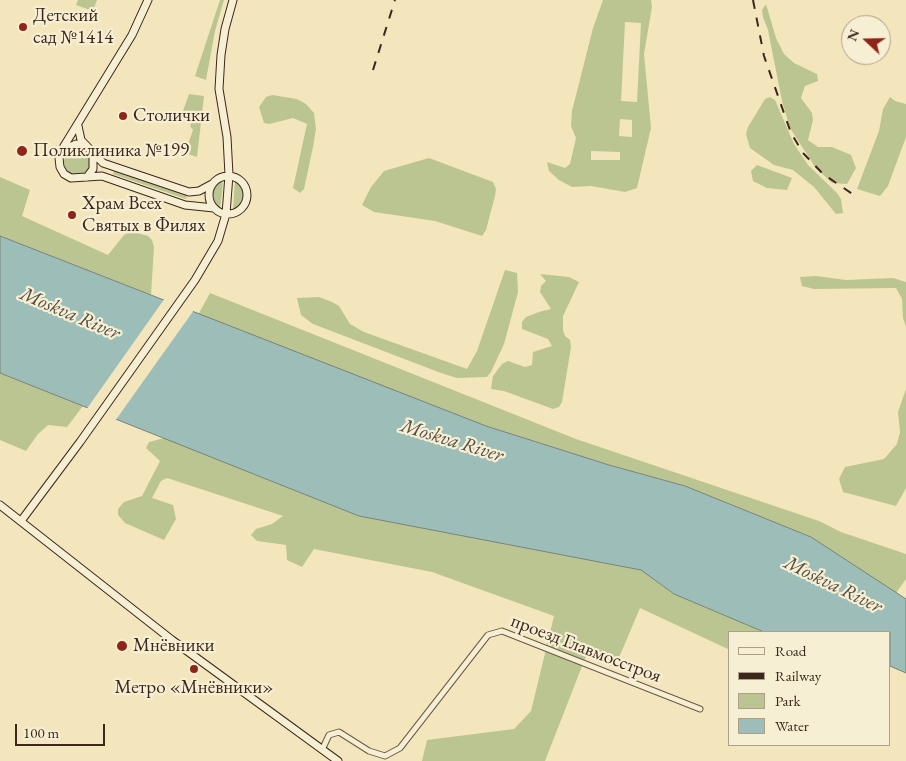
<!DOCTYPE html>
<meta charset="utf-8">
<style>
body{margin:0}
#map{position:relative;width:906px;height:761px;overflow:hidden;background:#f3e6bc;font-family:"EB Garamond",serif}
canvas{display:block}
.legend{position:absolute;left:728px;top:631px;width:162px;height:115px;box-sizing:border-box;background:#f7efd3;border:1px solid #ad9f8a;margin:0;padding:6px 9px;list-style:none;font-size:15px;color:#3d271d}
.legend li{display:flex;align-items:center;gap:10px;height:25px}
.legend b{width:25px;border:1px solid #ad9f8a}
.north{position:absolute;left:841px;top:15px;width:50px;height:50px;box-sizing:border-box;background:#f7efd3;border:1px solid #ad9f8a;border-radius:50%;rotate:291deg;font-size:14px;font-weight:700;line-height:20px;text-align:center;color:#3d271d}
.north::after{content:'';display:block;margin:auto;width:18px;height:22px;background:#8f2418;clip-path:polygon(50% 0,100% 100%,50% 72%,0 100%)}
.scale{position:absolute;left:15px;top:724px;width:90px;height:22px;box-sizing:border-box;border:2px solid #3d271d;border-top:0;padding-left:6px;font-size:15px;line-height:18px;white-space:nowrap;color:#3d271d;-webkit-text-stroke:4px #f7efd3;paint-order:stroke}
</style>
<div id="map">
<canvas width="906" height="761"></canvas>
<ul class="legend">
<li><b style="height:6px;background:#f7efd3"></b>Road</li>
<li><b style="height:6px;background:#3d271d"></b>Railway</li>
<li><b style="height:14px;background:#bbc591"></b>Park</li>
<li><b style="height:14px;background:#9dbeb8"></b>Water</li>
</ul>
<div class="north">N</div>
<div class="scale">100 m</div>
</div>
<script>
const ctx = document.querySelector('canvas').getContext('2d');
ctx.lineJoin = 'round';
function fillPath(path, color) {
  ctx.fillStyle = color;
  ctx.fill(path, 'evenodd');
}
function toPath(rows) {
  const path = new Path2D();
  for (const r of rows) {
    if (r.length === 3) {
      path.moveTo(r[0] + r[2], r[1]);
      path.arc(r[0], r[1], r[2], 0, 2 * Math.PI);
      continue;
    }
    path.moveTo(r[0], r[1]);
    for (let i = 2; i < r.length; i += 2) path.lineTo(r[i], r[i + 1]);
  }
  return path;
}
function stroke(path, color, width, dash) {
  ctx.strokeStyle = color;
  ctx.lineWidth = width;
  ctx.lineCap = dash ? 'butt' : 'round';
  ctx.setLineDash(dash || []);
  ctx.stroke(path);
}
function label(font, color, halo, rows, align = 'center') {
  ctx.font = font + ' "EB Garamond",serif';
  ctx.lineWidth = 4.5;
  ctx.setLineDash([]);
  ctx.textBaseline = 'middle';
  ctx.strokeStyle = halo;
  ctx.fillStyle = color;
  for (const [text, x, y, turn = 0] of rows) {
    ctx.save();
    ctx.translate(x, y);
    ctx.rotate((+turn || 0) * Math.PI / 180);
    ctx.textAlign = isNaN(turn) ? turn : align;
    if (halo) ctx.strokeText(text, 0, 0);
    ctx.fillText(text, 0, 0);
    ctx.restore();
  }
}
const green = toPath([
 [78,0,97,0,93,11,76,5],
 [220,0,224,0,215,31,206,80,195,76],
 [603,0,651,0,652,7,644,54,651,128,637,188,625,192,591,186,572,187,559,180,549,171,547,162,565,168,570,164,576,138,571,126,572,111,593,28],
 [625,22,641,23,637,102,621,101],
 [620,119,632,120,632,137,619,136],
 [591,151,620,152,620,160,591,160],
 [766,4,776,38,784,54,794,63,817,74,818,81,805,86,801,98,812,113,813,120,808,140,818,147,832,147,851,155,856,168,847,184,832,183,815,167,790,128,782,101,768,30,763,17,762,10],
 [189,94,204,96,197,157,185,153,193,130,190,126,193,116,186,114,183,123,179,122],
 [272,95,297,99,306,104,314,113,316,129,313,147,304,189,300,193,293,188,307,124,293,118,269,124,264,123,259,107,266,97],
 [770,97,775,100,794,144,808,165,837,193,841,199,843,213,836,214,814,187,793,170,774,165,750,148,746,134,748,127,765,99],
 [890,97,895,101,906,104,906,137,888,186,880,196,857,189,879,131,883,109],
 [77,162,13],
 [429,158,493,182,496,189,495,196,486,230,482,236,435,221,374,212,362,205,371,187,384,171],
 [757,165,792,178,787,190,767,188,753,181,751,171],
 [114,170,187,195,186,199,113,174],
 [0,177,30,190,22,216,108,255,124,235,131,231,148,236,152,240,154,247,151,295,0,236],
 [223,180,222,193,220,208,214,202,213,191,217,184],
 [235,181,241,187,244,196,240,205,233,210],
 [505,270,517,273,518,292,504,344,491,372,487,377,457,378,441,373,313,324,301,315,297,298,319,297,332,302,339,306,350,324,364,332,467,369,477,351],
 [540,274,569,277,579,282,563,316,563,330,565,336,570,340,571,347,562,402,559,407,553,409,504,391,491,389,493,376,502,364,508,361,525,367,532,365,533,352,552,346,548,339,522,329,522,322,526,317,539,312,551,309,540,292,541,286,546,281],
 [816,276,846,280,893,278,906,282,906,327,903,318,902,299,896,288,814,289,802,286,800,277],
 [210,293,576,439,819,521,841,532,906,554,906,579,896,593,811,537,685,486,609,465,486,426,198,315],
 [0,373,83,406,67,427,48,425,38,434,26,451,0,440],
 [906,389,906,488,896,506,843,492,839,479,845,467,884,459,897,444,900,432,898,412],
 [164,438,359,516,641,570,674,594,764,632,730,632,730,650,640,608,615,667,586,656,545,761,422,761,427,740,514,729,531,711,554,616,432,572,314,549,302,567,287,560,286,545,257,541,251,535,256,529,272,524,283,516,167,478,161,481,152,498,173,505,176,519,164,540,125,523,118,515,118,509,124,502,142,496,160,461,146,448,149,442]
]);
const water = toPath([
 [0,236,486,426,609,465,685,486,811,537,906,599,906,673,890,666,890,632,764,632,674,594,641,570,359,516,0,373,0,236]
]);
const pier = toPath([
 [165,298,194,310,115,421,86,410]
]);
const street = toPath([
 [322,750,329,735,339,732,369,751,385,756,400,748,488,635,502,631,700,709]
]);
const secondary = toPath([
 [148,0,132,35,64,146,59,158,60,167,64,174,71,178,102,176,185,205,214,208],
 [78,126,81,140,103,163,189,192,199,191,212,184],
 [64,150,76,144,86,147],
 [228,195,19],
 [87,177,93,169,93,155],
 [0,505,172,640,338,761],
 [21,521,80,442,195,280,218,241,226,214,229,175,227,137,219,89,221,55,225,29,233,0]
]);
const rail = toPath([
 [753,0,764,56,791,133,803,153,823,174,854,195],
 [373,70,395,0]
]);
const markers = [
 [23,27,5,"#8f2418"],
 [123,116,5,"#8f2418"],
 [22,151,6,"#8f2418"],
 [72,215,5,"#8f2418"],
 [122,646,6,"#8f2418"],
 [194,669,5,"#8f2418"]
];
const poiNames = [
 ["Детский",33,16],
 ["сад №1414",33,38],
 ["Столички",133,116],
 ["Поликлиника №199",33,151],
 ["Храм Всех",82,204],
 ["Святых в Филях",82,226],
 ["Мнёвники",133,646],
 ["Метро «Мнёвники»",194,688,"center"]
];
const streetNames = [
 ["проезд Главмосстроя",586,649,21]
];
const waterNames = [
 ["Moskva River",70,314,23],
 ["Moskva River",452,441,17],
 ["Moskva River",833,585,26]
];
fillPath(green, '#bbc591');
fillPath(water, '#9dbeb8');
stroke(water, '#77827a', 1);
fillPath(pier, '#f3e6bc');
stroke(street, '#6a5745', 7);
stroke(secondary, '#3d271d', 9);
stroke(street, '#f7efd3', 5);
stroke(secondary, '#f7efd3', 7);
stroke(rail, '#3d271d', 2, [9, 9]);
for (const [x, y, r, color] of markers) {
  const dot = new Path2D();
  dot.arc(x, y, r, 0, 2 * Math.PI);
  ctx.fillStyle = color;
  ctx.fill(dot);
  stroke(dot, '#f7efd3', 2);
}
label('19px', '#3d271d', '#f7efd3', poiNames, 'left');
label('19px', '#3d271d', '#f7efd3', streetNames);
label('italic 20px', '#554d44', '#f7efd3', waterNames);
</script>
